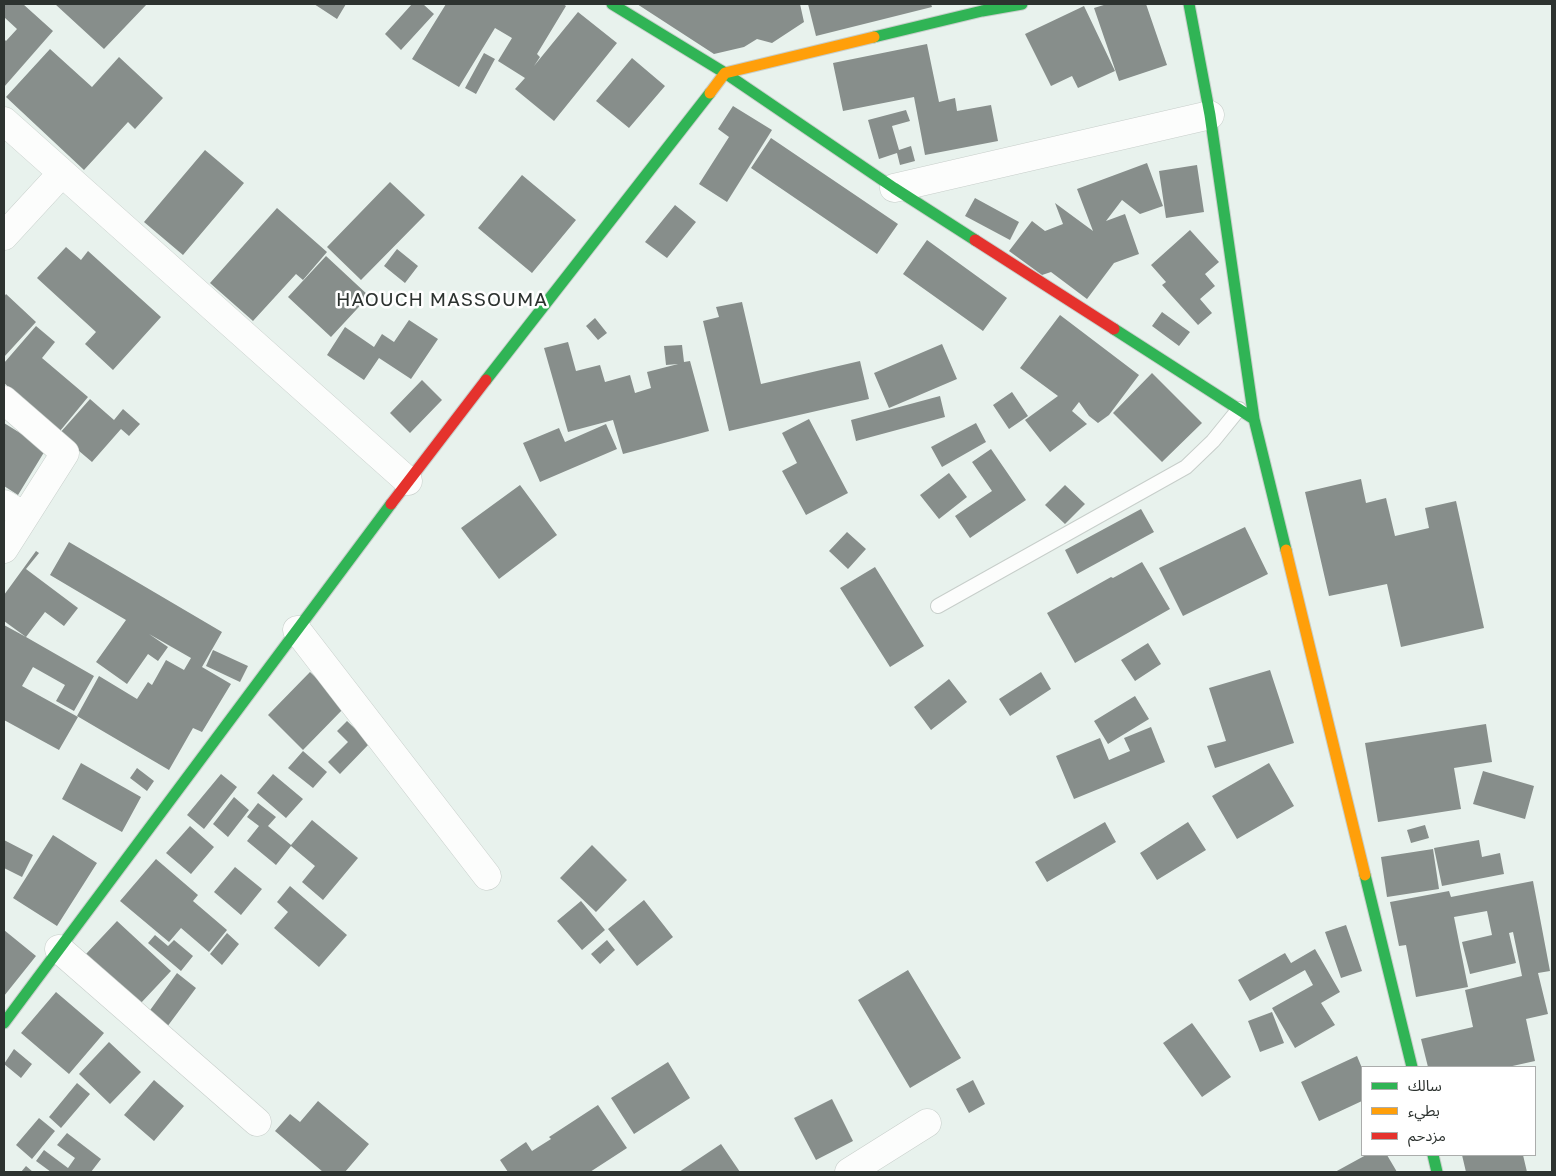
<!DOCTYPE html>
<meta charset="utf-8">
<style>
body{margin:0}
#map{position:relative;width:1556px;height:1176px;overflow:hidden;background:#e8f2ed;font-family:"Golos Text","Noto Sans Arabic",sans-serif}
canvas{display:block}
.frame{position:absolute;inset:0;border:5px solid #2d3330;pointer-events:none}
.legend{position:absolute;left:1361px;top:1066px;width:175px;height:90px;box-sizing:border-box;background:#fff;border:1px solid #abadac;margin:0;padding:6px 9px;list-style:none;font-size:15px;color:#2d3330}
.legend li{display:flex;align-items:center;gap:10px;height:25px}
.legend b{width:25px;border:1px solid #abadac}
</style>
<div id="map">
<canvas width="1556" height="1176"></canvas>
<div class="frame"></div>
<ul class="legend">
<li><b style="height:6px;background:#30b455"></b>سالك</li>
<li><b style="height:6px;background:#ff9f0a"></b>بطيء</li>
<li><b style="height:6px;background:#e5322d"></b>مزدحم</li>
</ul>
</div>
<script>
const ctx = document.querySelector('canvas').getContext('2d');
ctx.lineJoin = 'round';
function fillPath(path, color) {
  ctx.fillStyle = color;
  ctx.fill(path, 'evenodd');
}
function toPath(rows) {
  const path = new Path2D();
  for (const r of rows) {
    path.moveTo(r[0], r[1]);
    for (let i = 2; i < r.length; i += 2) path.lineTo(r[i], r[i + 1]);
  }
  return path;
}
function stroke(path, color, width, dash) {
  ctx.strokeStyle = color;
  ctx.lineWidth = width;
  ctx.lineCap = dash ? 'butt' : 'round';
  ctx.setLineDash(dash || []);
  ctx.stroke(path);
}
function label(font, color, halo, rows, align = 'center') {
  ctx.font = font + ' "Golos Text",sans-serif';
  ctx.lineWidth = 5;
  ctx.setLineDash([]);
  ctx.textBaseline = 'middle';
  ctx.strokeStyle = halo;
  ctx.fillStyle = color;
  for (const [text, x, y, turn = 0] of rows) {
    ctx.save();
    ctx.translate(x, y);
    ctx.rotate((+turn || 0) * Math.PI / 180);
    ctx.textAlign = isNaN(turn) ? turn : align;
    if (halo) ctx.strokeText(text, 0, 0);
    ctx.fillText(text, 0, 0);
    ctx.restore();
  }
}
const building = toPath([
 [4,4,23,4,53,31,4,87,4,39,6,41,17,29,4,17],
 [55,4,147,4,104,49],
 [314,4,346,4,337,19],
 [412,4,423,4,434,14,401,50,385,34],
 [446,4,563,4,566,6,537,54,540,57,534,66,578,12,617,43,554,121,515,89,525,78,498,61,512,38,495,28,459,87,412,59],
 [637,4,800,4,804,22,772,43,757,39,744,47,714,54],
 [808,4,931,4,932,7,816,36],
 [1107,4,1146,4,1167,65,1119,81,1094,8],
 [1084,6,1115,71,1078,88,1072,76,1051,86,1025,34],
 [927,44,939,102,955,98,957,111,991,105,998,141,925,155,914,97,843,111,833,63],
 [50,49,92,87,119,57,163,98,135,129,128,122,84,170,6,97],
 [484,53,495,59,476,94,465,88],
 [632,58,665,86,629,128,596,101],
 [733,106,772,130,727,202,699,184,729,137,718,129],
 [906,110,910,121,892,126,899,150,911,146,915,161,900,165,897,153,879,159,868,120],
 [771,138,898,224,877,254,751,168],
 [205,150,244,183,183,255,144,222],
 [1147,163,1163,206,1140,214,1122,200,1106,221,1125,214,1139,254,1114,263,1087,299,1051,272,1042,275,1009,251,1032,221,1045,231,1063,224,1055,203,1093,231,1077,189],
 [1197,165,1204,212,1166,218,1159,171],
 [522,175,576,220,532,273,478,228],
 [390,182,425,215,361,280,327,247],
 [975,198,1019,222,1010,240,965,216],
 [675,205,696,222,667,258,645,242],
 [277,208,327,252,303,280,296,274,253,321,210,283],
 [1190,230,1219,262,1205,274,1215,286,1200,299,1212,313,1198,325,1162,285,1166,282,1151,265],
 [927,240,1007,298,983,331,903,274],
 [66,247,81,260,88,251,161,317,113,370,85,344,96,332,37,278],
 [397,249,418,266,405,283,384,266],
 [326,256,369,296,331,337,288,297],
 [6,294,36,322,4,357,4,297],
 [742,302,761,384,860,361,869,399,729,431,703,321,719,317,716,307],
 [1162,312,1190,332,1179,346,1152,326],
 [1060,315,1139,375,1109,415,1098,423,1089,416,1079,402,1072,411,1087,424,1050,452,1025,420,1058,396,1020,368],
 [595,318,607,333,598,340,586,326],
 [409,320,438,339,411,379,379,358,364,380,327,355,345,327,374,347,382,334,394,342],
 [36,326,55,342,42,358,88,397,60,431,4,383,4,363],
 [568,342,576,371,600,365,605,382,630,375,635,393,651,388,647,372,678,364,666,365,664,346,682,345,684,362,690,361,709,431,623,454,613,420,568,432,544,348],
 [942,344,957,379,889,408,874,373],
 [1152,373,1202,423,1162,462,1113,413],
 [422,380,442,400,410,433,390,413],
 [1012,392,1028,416,1009,429,993,405],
 [940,396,945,417,856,441,851,420],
 [90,399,114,420,123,409,140,424,129,436,121,429,92,462,59,434],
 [809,419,848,493,806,515,782,471,797,463,782,433],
 [4,423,46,449,18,495,4,486],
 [976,423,986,442,942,467,931,447],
 [606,424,617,449,540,482,523,443,559,428,565,442],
 [991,449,1026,500,970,538,955,516,992,491,972,462],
 [949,473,967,497,939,519,920,495],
 [1361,479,1366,503,1386,498,1395,536,1429,528,1425,508,1456,501,1484,628,1401,647,1387,584,1329,596,1305,492],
 [520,485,557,535,499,579,461,528],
 [1065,485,1085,504,1065,524,1045,505],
 [1141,509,1154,532,1077,574,1065,550],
 [1245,527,1268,574,1183,616,1159,568],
 [847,532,866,549,848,569,829,551],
 [69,542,222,632,202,667,231,684,202,732,193,728,169,770,77,716,99,676,137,699,148,682,152,685,166,660,184,670,191,658,149,634,168,647,158,661,148,654,127,684,96,662,126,620,50,575],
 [36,551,39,553,26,569,78,608,64,626,45,612,26,637,94,676,74,711,56,701,65,685,33,667,22,686,78,717,59,750,4,720,4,625,26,637,4,621,4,595],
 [1142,562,1170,609,1075,663,1047,613,1111,577,1113,578],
 [875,567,924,646,890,667,840,588],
 [1148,643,1161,664,1135,681,1121,660],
 [213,650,248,666,240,682,206,666],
 [1270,670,1294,743,1215,768,1207,746,1226,741,1209,688],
 [310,672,346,706,303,750,268,715],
 [1041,672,1051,689,1010,716,999,699],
 [949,679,967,702,931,730,914,707],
 [1135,696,1149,719,1108,744,1094,721],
 [347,721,370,743,340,774,328,762,348,742,337,731],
 [1486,724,1492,762,1454,768,1461,809,1378,822,1365,743],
 [1151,727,1165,762,1074,799,1056,756,1100,738,1109,760,1130,751,1124,738],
 [303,751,327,772,313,788,288,768],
 [81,763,141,797,122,832,62,799],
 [1269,763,1294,806,1237,839,1212,796],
 [137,768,154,781,147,791,130,778],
 [1483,771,1534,786,1525,819,1473,804],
 [221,774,237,787,204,829,187,815],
 [273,774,303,799,286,818,257,793],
 [234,797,249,810,228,837,213,824],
 [258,803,276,817,268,826,291,845,312,820,358,858,323,900,302,882,315,866,291,846,276,865,247,841,259,826,247,817],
 [1105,822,1116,842,1047,882,1035,862],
 [1188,822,1206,850,1157,880,1140,853],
 [1425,825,1429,838,1411,843,1407,830],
 [190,826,214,847,191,874,166,853],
 [53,835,97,863,57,926,13,898],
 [4,840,33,855,22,877,4,868],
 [1479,840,1482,857,1500,853,1504,874,1442,886,1434,848],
 [592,845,627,880,596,912,560,878],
 [1433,849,1439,889,1387,897,1381,857],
 [156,859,198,895,193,901,227,930,209,952,181,928,169,942,120,901],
 [235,867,262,889,241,915,214,892],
 [1533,881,1550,971,1538,973,1548,1014,1526,1019,1535,1061,1508,1067,1428,1067,1421,1039,1473,1027,1465,990,1522,976,1513,932,1509,933,1516,963,1470,974,1462,942,1492,935,1487,911,1454,917,1468,987,1416,997,1406,945,1399,946,1390,902,1449,891,1451,897],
 [290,886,347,935,319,967,274,928,288,912,277,902],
 [644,900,673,937,637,966,608,929],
 [581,901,605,930,582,950,557,921],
 [117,921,171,971,140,1004,86,954],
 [1346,925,1362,971,1341,978,1325,932],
 [4,930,36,956,4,996],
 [227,933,239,944,222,965,210,954],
 [155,935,168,946,174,940,193,956,181,971,148,943],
 [607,940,615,950,600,964,591,954],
 [1315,949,1340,992,1321,1003,1335,1025,1295,1048,1272,1008,1313,985,1305,970,1250,1001,1238,980,1285,953,1291,963],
 [908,970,961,1058,910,1088,858,1000],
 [177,973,196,988,167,1027,148,1013],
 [56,992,104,1033,69,1074,21,1033],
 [1272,1012,1284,1043,1260,1052,1248,1021],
 [1192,1023,1231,1077,1202,1097,1163,1043],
 [109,1042,141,1072,110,1104,79,1074],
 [14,1049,32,1064,21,1078,4,1064],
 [1357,1056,1362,1068,1362,1101,1319,1121,1301,1082],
 [668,1062,690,1098,634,1134,611,1098],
 [154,1080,184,1106,154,1141,124,1115],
 [973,1080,985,1104,969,1113,956,1089],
 [77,1083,90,1094,61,1128,49,1117],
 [832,1099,853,1141,816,1160,794,1118],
 [318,1101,369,1144,345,1172,323,1172,275,1131,290,1114,300,1122],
 [598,1105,627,1148,590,1172,508,1172,500,1160,526,1142,532,1151,551,1139,549,1137],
 [39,1118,55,1131,32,1159,16,1145],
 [67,1133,101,1159,91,1172,51,1172,36,1161,44,1150,68,1168,75,1158,57,1145],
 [721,1144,740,1172,679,1172],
 [1366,1155,1387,1155,1397,1172,1335,1172],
 [1462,1155,1523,1155,1527,1172,1466,1172],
 [26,1166,33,1172,21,1172]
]);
const lane = toPath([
 [938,606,1186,467,1213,441,1239,409]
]);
const street = toPath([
 [4,121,408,481],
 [894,188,1210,115],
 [4,236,62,173],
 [4,400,65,453,25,516],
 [4,504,25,516,4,549],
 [297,630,487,876],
 [59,949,257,1122],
 [849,1172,927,1123]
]);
const fast = toPath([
 [612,4,725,73,894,188,975,240],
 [1189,4,1210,115,1254,419,1286,550],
 [874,37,982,11,1022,4],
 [1114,329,1254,419],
 [486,380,710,93],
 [1365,875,1412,1067],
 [4,1023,391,504],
 [1433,1155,1437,1172]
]);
const slow = toPath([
 [710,93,725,73,874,37],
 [1286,550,1365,875]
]);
const jam = toPath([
 [975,240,1114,329],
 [391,504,486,380]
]);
const quarterNames = [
 ["HAOUCH MASSOUMA",442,300]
];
fillPath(building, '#878e8b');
stroke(lane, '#c7ceca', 16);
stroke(street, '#c7ceca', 29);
stroke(fast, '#c7ceca', 13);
stroke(slow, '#c7ceca', 13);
stroke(jam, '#c7ceca', 13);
stroke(lane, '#fcfdfc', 14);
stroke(street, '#fcfdfc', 28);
stroke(fast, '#30b455', 11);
stroke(slow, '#ff9f0a', 11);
stroke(jam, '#e5322d', 11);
ctx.letterSpacing = '1px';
label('19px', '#2d3330', '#fff', quarterNames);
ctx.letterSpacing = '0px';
</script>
